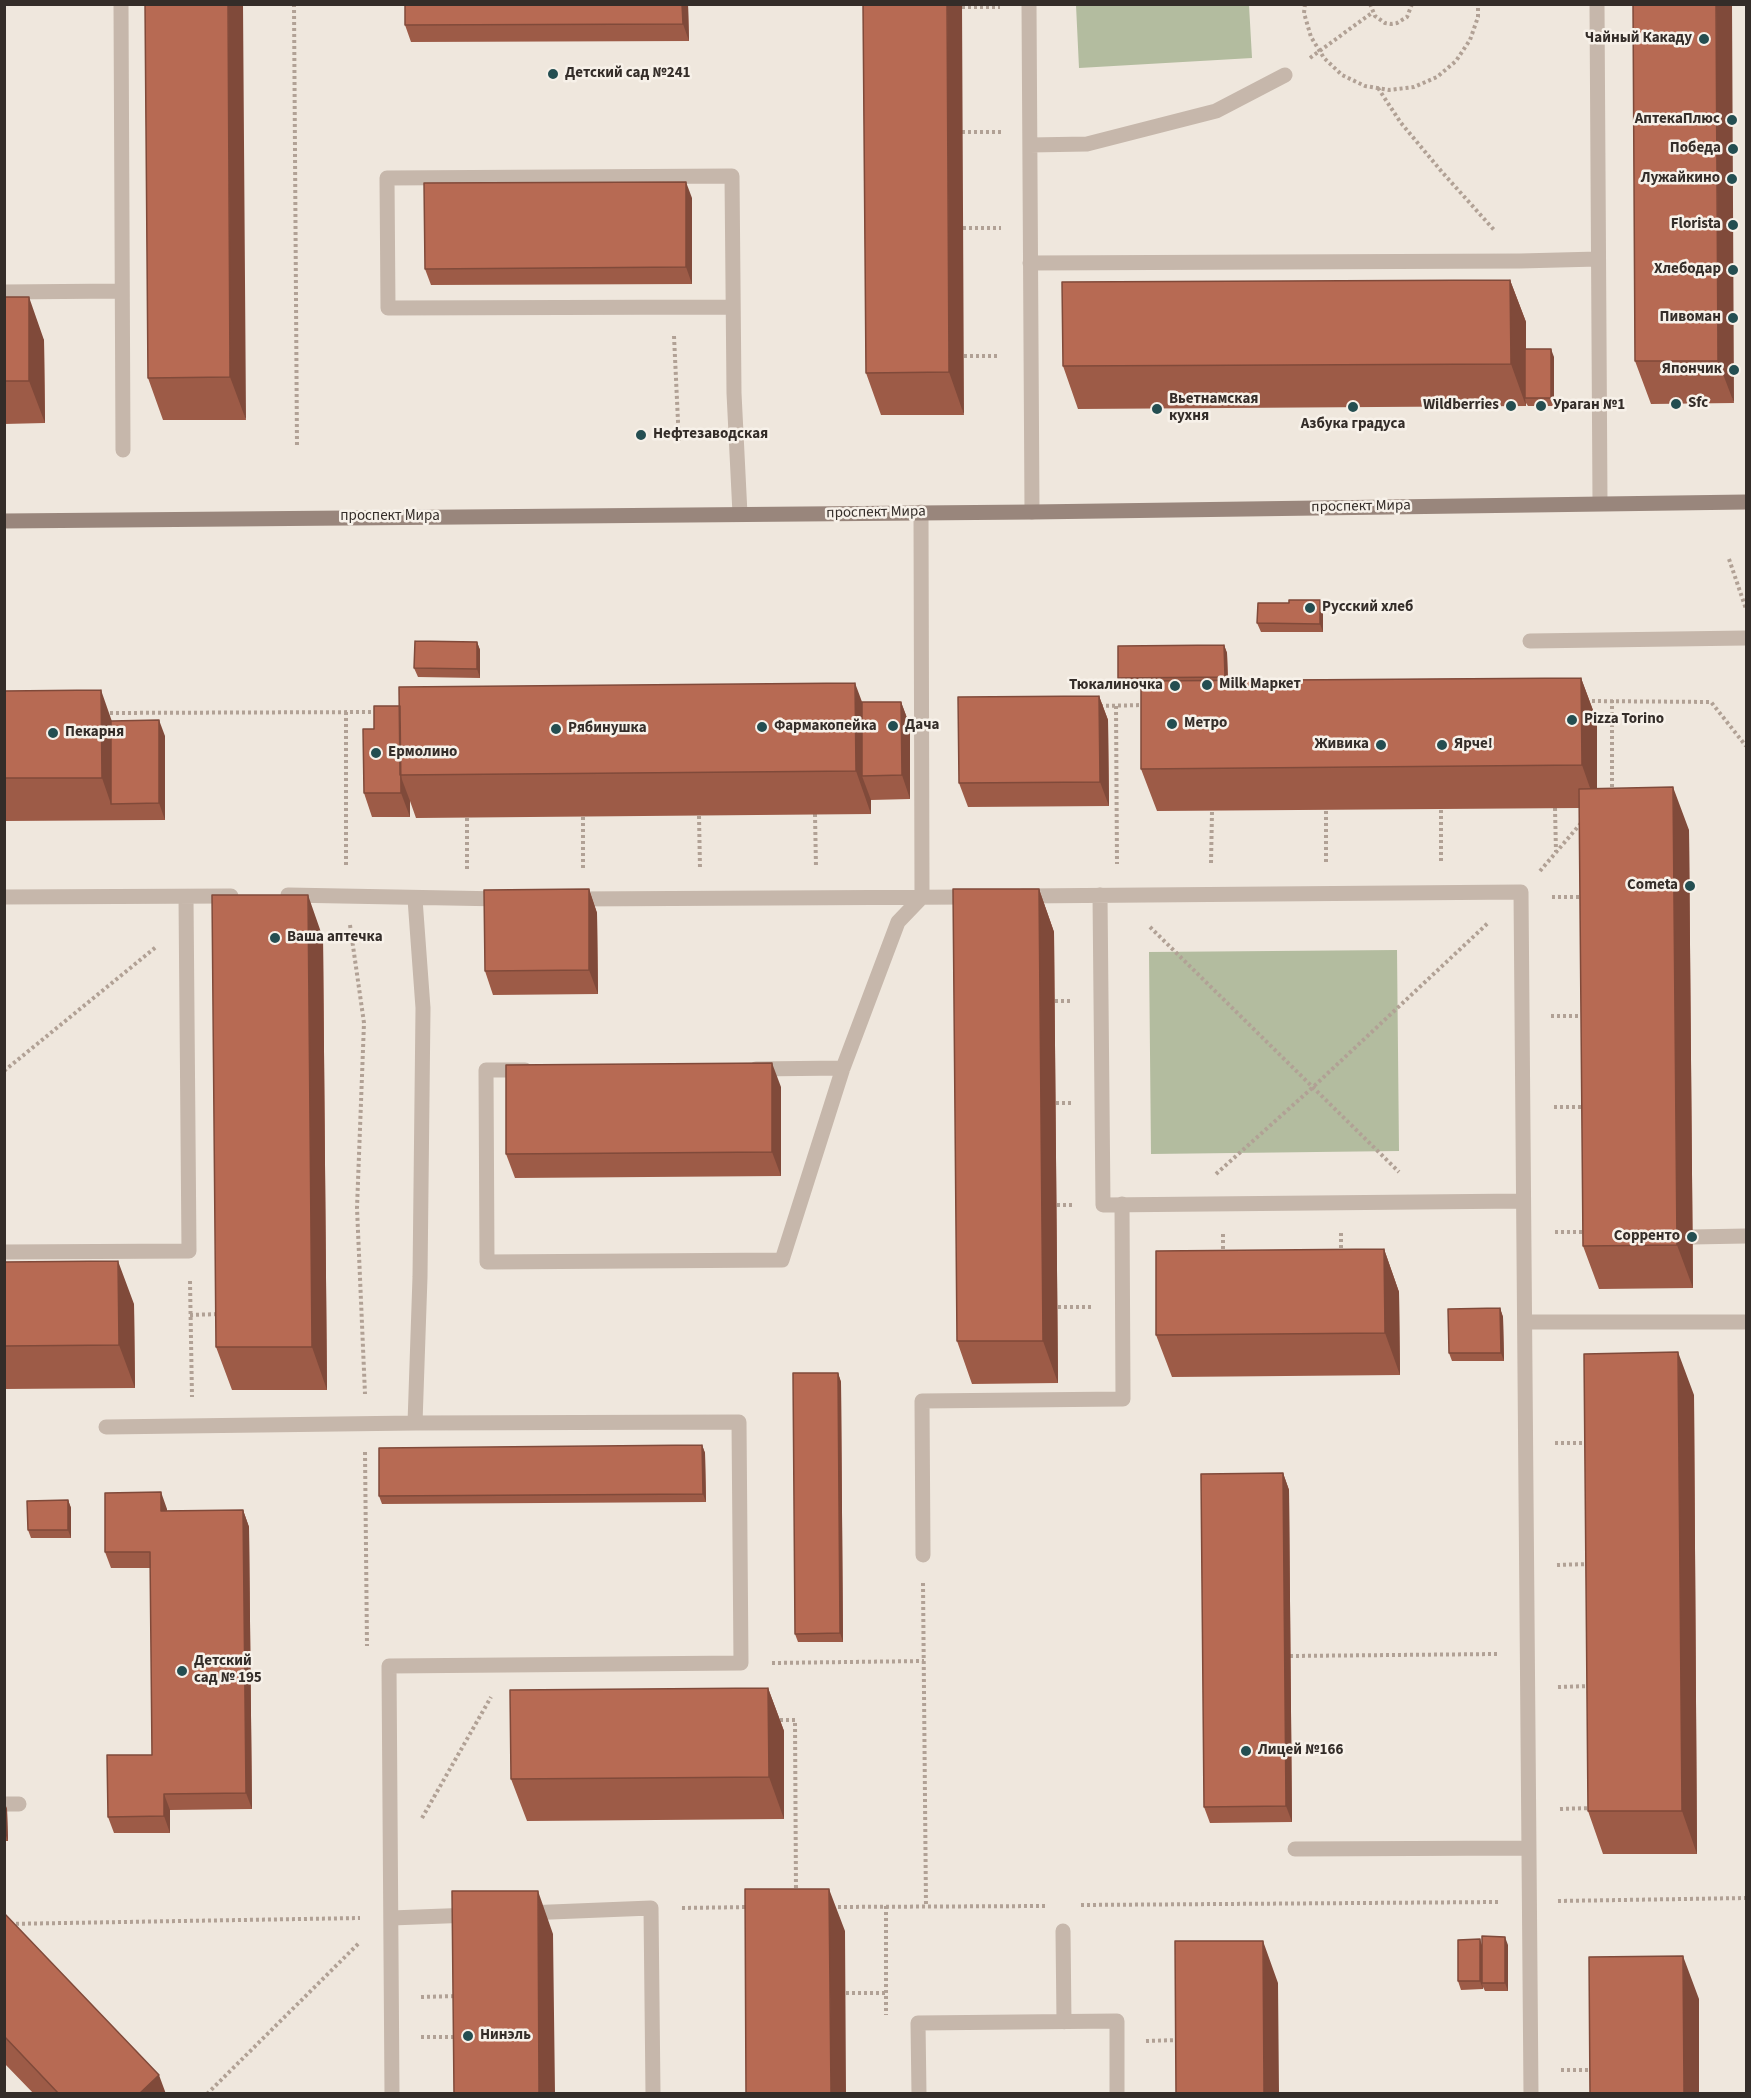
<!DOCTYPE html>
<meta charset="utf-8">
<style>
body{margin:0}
#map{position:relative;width:1751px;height:2098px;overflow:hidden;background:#efe7dd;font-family:"Source Sans 3",sans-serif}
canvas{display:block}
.frame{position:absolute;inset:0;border:6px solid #342d29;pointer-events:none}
</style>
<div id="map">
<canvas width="1751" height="2098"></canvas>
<div class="frame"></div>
</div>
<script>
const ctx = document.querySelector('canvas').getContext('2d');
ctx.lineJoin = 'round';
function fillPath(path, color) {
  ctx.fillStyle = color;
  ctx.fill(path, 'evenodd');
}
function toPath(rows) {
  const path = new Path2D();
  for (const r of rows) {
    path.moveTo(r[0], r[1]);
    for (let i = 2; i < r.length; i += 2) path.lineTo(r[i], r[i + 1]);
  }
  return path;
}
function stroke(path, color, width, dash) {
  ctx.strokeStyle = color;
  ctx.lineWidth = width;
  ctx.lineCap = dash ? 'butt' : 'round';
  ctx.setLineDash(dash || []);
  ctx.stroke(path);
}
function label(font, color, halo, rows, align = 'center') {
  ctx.font = font + ' "Source Sans 3",sans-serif';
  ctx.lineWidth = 5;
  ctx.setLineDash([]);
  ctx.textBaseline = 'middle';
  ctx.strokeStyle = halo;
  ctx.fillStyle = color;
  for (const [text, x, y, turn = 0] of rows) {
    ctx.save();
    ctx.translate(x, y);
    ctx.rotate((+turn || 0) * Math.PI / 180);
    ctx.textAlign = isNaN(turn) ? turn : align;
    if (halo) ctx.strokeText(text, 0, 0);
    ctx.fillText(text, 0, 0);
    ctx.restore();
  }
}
const green = toPath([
 [1076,5,1249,5,1252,58,1079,68],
 [1397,950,1399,1151,1151,1154,1149,952]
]);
const path = toPath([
 [294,4,297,447],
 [1305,4,1304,13,1311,37,1324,58,1342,75,1365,86,1389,90,1414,87,1437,77,1456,61,1470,40,1478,17,1478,4],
 [1370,4,1375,16,1385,23,1391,24,1397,23,1407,17,1412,4],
 [962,7,1000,7],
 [1310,58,1373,12],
 [1378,88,1401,123,1442,172,1495,231],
 [962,132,1001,132],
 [963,228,1001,228],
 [674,336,679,443],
 [964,356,1000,356],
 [1729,559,1746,609],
 [1586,701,1711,702,1746,746],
 [1100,706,1144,705],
 [1116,706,1117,864],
 [346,712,346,867],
 [104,713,379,712],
 [1612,793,1612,700],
 [1555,808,1556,852],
 [1441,810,1441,862],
 [1326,811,1326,862],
 [815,814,816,867],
 [699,816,700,868],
 [583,817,583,868],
 [467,818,467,869],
 [1211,863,1212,812],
 [1540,871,1582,822],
 [1552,897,1583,897],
 [350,925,364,1023,357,1208,365,1394],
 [1150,927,1399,1172],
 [1055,1001,1072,1001],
 [1551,1016,1585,1016],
 [4,1071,156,947],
 [1056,1103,1073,1103],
 [1554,1107,1585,1107],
 [1216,1174,1312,1088,1488,923],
 [1057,1205,1074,1205],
 [1555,1232,1586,1232],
 [1341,1233,1341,1252],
 [1223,1234,1223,1253],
 [190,1281,192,1397],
 [1058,1307,1093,1307],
 [190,1315,219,1314],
 [1555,1443,1590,1443],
 [365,1452,367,1646],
 [1557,1565,1588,1564],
 [923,1583,926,1906],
 [1290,1656,1497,1654],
 [772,1663,924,1661],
 [1558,1687,1590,1686],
 [774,1720,795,1720,796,1893],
 [1560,1809,1591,1808],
 [422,1818,491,1697],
 [1558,1901,1746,1898],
 [1081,1905,1500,1902],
 [886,1906,886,2015],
 [832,1907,1047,1906],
 [682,1908,750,1907],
 [4,1924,360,1918],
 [846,1993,886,1993],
 [421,1997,456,1996],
 [421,2037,456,2037],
 [1146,2041,1178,2040],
 [1561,2070,1592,2070],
 [207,2094,360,1942]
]);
const lane = toPath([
 [121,4,123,450],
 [1029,4,1032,512],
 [1597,4,1600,503],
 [1030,145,1087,144,1216,111,1285,75],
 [1030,263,1520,261,1598,259],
 [4,292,122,291],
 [733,307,388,308,387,178,732,176,734,393,740,514],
 [1530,641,1746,638],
 [288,895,503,899],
 [1100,895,1103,1205,1523,1201],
 [1022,896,1521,892,1531,2094],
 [4,897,231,896],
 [415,899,423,1008,420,1277,415,1423],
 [572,899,971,897],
 [756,1069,843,1068],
 [525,1070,486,1070,487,1262,782,1260,843,1068,898,922,922,897,921,512],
 [1692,1237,1746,1236],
 [4,1252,189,1251,186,897],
 [1526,1322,1746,1322],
 [106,1427,415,1423,739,1422,741,1663,389,1666,392,2094],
 [923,1555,922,1401,1123,1399,1122,1204],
 [4,1804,19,1804],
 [1295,1849,1529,1848],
 [526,1913,651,1908,653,2094],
 [391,1918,472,1915],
 [1063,1931,1064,2022],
 [919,2094,918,2023,1117,2021,1117,2094]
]);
const secondary = toPath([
 [4,521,1032,512,1746,502]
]);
const wall = toPath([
 [145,4,246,420,163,420,148,378],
 [405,4,688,4,689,41,411,42,405,25],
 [863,4,964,415,881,415,866,373],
 [1633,4,1734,403,1651,404,1635,361],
 [692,198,692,284,431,285,425,269],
 [1510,280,1526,322,1526,349,1554,357,1554,406,1528,406,1526,403,1526,406,1078,409,1063,366],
 [4,297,44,340,45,423,4,424],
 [1320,600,1323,608,1323,632,1261,632,1257,623,1289,603],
 [477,642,480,650,480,678,418,677,414,668],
 [1224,645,1227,653,1228,680,1581,678,1597,721,1597,788,1689,830,1693,1288,1599,1289,1583,1246,1580,808,1157,811,1141,769,1141,686,1121,686,1118,678],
 [4,691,165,736,165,820,4,821],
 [1099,696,1108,720,1109,806,968,807,959,783],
 [862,702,901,702,910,726,910,799,871,800,871,814,416,818,410,801,410,817,372,817,364,793,374,729],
 [589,889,597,913,598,994,493,995,485,971],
 [1039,889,1054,932,1058,1383,972,1384,957,1341],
 [323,938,327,1390,232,1390,216,1347],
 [781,1087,781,1176,515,1178,506,1154],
 [1384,1249,1399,1292,1400,1375,1172,1377,1156,1335],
 [4,1262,134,1304,135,1388,4,1389],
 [1500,1308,1503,1317,1504,1361,1452,1361,1449,1353],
 [838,1373,841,1382,843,1642,798,1642,795,1634],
 [1694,1395,1697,1854,1603,1854,1588,1811],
 [702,1445,705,1453,706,1502,382,1504,379,1496],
 [1283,1473,1289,1490,1292,1822,1210,1823,1204,1807],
 [68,1500,71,1508,71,1538,31,1538,28,1530],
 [167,1509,167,1511,243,1510,249,1527,252,1809,170,1810,170,1833,114,1833,108,1817,152,1755,151,1568,111,1568,105,1552],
 [768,1688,784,1731,784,1819,527,1821,511,1779],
 [4,1801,7,1809,8,1841,4,1841],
 [4,1913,166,2094,34,2094,4,2063],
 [1482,1945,1508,1945,1508,1991,1485,1991,1483,1987,1483,1989,1461,1990,1458,1981]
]);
const shadedWall = toPath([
 [228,4,243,4,246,420,230,377],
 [682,4,688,4,689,41,683,24],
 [947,4,962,4,964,415,949,372],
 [1716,4,1732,4,1734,403,1718,361],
 [686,182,692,198,692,284,686,267],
 [1510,280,1526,322,1526,398,1525,398,1526,406,1511,364],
 [29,297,44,340,45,423,29,381],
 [1551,349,1554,357,1554,406,1551,398],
 [1320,600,1323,608,1323,632,1320,624],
 [477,642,480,650,480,678,477,669],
 [1224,645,1227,653,1228,685,1225,677],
 [1581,678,1597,721,1597,808,1582,765],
 [855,683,871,726,862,776,871,800,871,814,856,771],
 [101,690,116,733,111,804,102,778],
 [1099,696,1108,720,1109,806,1100,782],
 [901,702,910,726,910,799,902,775],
 [159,720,165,736,165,820,159,803],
 [401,777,410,801,410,817,401,793],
 [1673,787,1689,830,1693,1288,1677,1245],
 [589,889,597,913,598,994,589,970],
 [1039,889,1054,932,1058,1383,1043,1341],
 [308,895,323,938,327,1390,312,1347],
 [772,1063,781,1087,781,1176,772,1152],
 [1384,1249,1399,1292,1400,1375,1385,1333],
 [118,1261,134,1304,135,1388,119,1345],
 [1500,1308,1503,1317,1504,1361,1501,1353],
 [1678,1352,1694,1395,1697,1854,1682,1811],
 [838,1373,841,1382,843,1642,840,1633],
 [702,1445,705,1453,706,1502,703,1494],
 [1283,1473,1289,1490,1292,1822,1286,1806],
 [161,1492,167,1509,167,1528,161,1511],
 [68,1500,71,1508,71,1538,68,1530],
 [243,1510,249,1527,252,1809,246,1793],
 [768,1688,784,1731,784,1819,769,1777],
 [164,1794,170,1810,170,1833,164,1816],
 [4,1801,7,1809,8,1841,5,1833],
 [829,1889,845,1931,846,2094,831,2094],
 [538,1891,553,1934,555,2094,539,2094],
 [1505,1937,1508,1945,1508,1991,1505,1983],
 [1480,1939,1483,1948,1482,1983,1483,1989,1480,1981],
 [1263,1941,1278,1983,1279,2094,1264,2094],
 [1683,1956,1699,1999,1699,2094,1684,2094],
 [159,2075,166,2094,139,2094]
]);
const building = toPath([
 [145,4,228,4,230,377,148,378,145,4],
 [405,4,682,4,683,24,405,25,405,4],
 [863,4,947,4,949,372,866,373,863,4],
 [1633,4,1716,4,1718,361,1635,361,1633,4],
 [686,182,686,267,425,269,424,183,686,182],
 [1510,280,1511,364,1063,366,1062,282,1510,280],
 [4,297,29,297,29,381,4,381,4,297],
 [1525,349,1551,349,1551,398,1525,398,1525,349],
 [1289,600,1320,600,1320,624,1257,623,1258,603,1289,603,1289,600],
 [415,641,477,642,477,669,414,668,415,641],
 [1224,645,1225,677,1118,678,1118,646,1224,645],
 [1581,678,1582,765,1141,769,1141,681,1581,678],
 [855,683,856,771,400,775,399,687,855,683],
 [101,690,102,778,4,778,4,691,101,690],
 [1099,696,1100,782,959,783,958,697,1099,696],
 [862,702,901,702,902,775,862,776,862,702],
 [374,706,400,706,401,793,364,793,363,729,374,729,374,706],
 [159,720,159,803,111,804,111,721,159,720],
 [1673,787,1677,1245,1583,1246,1579,789,1673,787],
 [589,889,589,970,485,971,484,890,589,889],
 [953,889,1039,889,1043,1341,957,1341,953,889],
 [212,895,308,895,312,1347,216,1347,212,895],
 [772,1063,772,1152,506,1154,506,1065,772,1063],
 [1384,1249,1385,1333,1156,1335,1156,1251,1384,1249],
 [118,1261,119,1345,4,1346,4,1262,118,1261],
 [1500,1308,1501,1353,1449,1353,1448,1309,1500,1308],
 [1678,1352,1682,1811,1588,1811,1584,1354,1678,1352],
 [793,1373,838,1373,840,1633,795,1634,793,1373],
 [702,1445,703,1494,379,1496,379,1448,702,1445],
 [1283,1473,1286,1806,1204,1807,1201,1474,1283,1473],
 [161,1492,161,1511,243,1510,246,1793,164,1794,164,1816,108,1817,107,1755,152,1755,150,1552,105,1552,105,1493,161,1492],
 [68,1500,68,1530,28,1530,27,1501,68,1500],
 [768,1688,769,1777,511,1779,510,1690,768,1688],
 [745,1889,829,1889,831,2094,746,2094,745,1889],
 [452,1891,538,1891,539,2094,454,2094,452,1891],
 [4,1913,159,2075,139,2094,59,2094,4,2036,4,1913],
 [1482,1936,1505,1937,1505,1983,1482,1983,1482,1936],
 [1480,1939,1480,1981,1458,1981,1458,1940,1480,1939],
 [1175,1941,1263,1941,1264,2094,1176,2094,1175,1941],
 [1683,1956,1684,2094,1590,2094,1589,1957,1683,1956]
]);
const markers = [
 [1704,39,6,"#244e51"],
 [553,74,6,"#244e51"],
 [1732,120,6,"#244e51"],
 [1733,149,6,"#244e51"],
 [1732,179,6,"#244e51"],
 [1733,225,6,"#244e51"],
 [1733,270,6,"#244e51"],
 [1733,318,6,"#244e51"],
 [1734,370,6,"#244e51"],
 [1676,404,6,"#244e51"],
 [1511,406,6,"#244e51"],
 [1541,406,6,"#244e51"],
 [1353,407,6,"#244e51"],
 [1157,409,6,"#244e51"],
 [641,435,6,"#244e51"],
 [1310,608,6,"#244e51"],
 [1207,685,6,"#244e51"],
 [1175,686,6,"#244e51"],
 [1572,720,6,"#244e51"],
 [1172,724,6,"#244e51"],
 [893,726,6,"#244e51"],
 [762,727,6,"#244e51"],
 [556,729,6,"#244e51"],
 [53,733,6,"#244e51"],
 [1381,745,6,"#244e51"],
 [1442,745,6,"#244e51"],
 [376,753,6,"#244e51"],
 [1690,886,6,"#244e51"],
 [275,938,6,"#244e51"],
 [1692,1237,6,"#244e51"],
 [182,1671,6,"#244e51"],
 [1246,1751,6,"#244e51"],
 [468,2036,6,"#244e51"]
];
const poiNames = [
 ["Чайный Какаду",1692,39,"right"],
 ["Детский сад №241",565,74],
 ["АптекаПлюс",1720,120,"right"],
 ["Победа",1721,149,"right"],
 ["Лужайкино",1720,179,"right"],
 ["Florista",1721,225,"right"],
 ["Хлебодар",1721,270,"right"],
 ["Пивоман",1721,318,"right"],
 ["Япончик",1722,370,"right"],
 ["Вьетнамская",1169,400],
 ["кухня",1169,417],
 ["Sfc",1688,404],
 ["Wildberries",1499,406,"right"],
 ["Ураган №1",1553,406],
 ["Азбука градуса",1353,425,"center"],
 ["Нефтезаводская",653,435],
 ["Русский хлеб",1322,608],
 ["Milk Маркет",1219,685],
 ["Тюкалиночка",1163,686,"right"],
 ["Pizza Torino",1584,720],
 ["Метро",1184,724],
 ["Дача",905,726],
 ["Фармакопейка",774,727],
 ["Рябинушка",568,729],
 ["Пекарня",65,733],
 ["Живика",1369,745,"right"],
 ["Ярче!",1454,745],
 ["Ермолино",388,753],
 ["Cometa",1678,886,"right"],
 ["Ваша аптечка",287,938],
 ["Сорренто",1680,1237,"right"],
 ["Детский",194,1662],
 ["сад № 195",194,1679],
 ["Лицей №166",1258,1751],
 ["Нинэль",480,2036]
];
const streetNames = [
 ["проспект Мира",1361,507,-1],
 ["проспект Мира",876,513,-1],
 ["проспект Мира",390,517]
];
fillPath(green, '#b3bc9f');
stroke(path, '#b1a195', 4, [3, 3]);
stroke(lane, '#c6b7ab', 15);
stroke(secondary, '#99867c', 15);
fillPath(wall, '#9d5b47');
fillPath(shadedWall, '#804a3a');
fillPath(building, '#b76a53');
stroke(building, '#804a3a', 1.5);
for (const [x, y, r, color] of markers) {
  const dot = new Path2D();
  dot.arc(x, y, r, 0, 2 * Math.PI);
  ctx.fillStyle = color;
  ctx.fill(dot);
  stroke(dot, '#f7f1e9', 2);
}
label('bold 15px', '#342d29', '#f7f1e9', poiNames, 'left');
label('15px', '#342d29', '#f7f1e9', streetNames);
</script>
